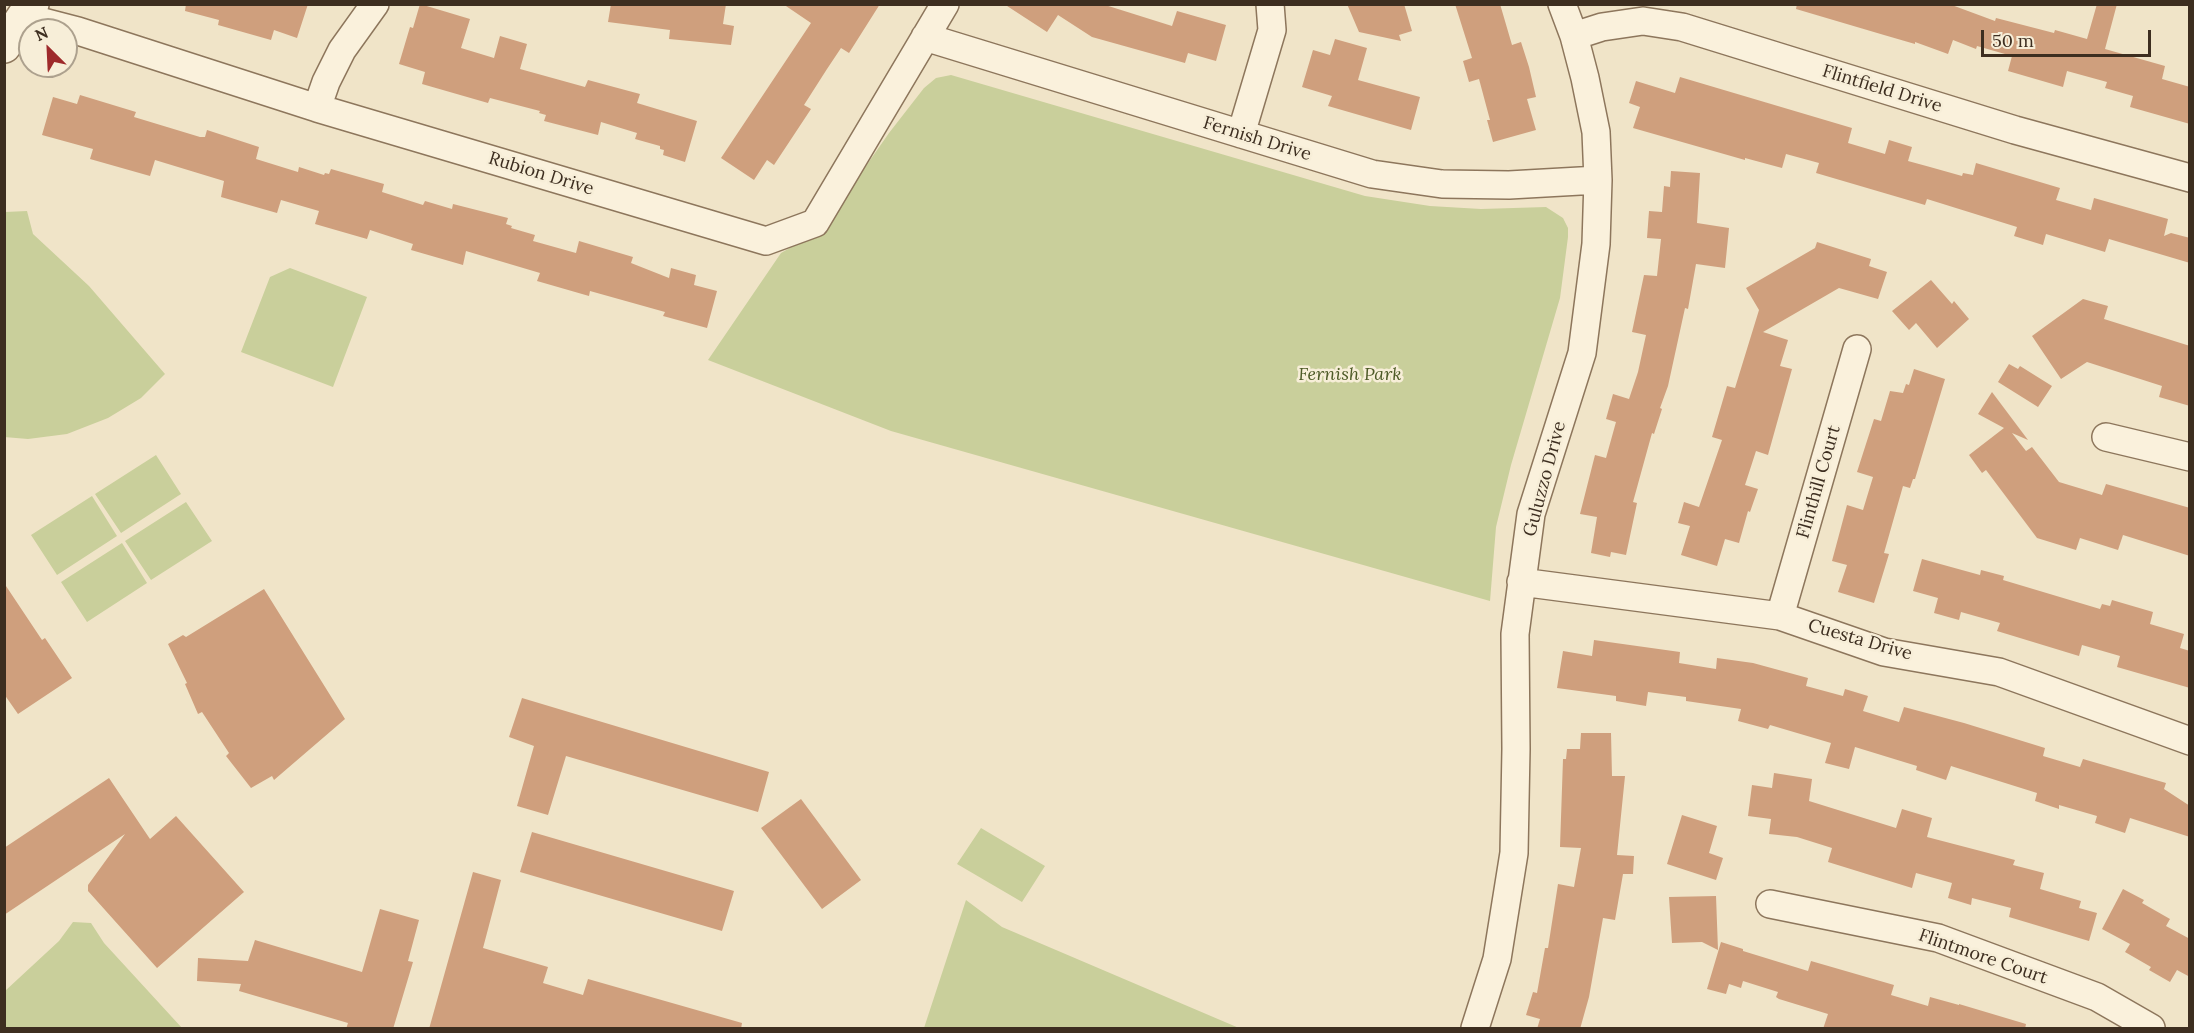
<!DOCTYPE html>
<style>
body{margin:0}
#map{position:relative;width:2194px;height:1033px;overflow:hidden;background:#f0e4c8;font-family:Lora,serif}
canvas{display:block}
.frame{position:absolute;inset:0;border:6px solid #3d2e20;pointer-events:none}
.north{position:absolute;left:18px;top:18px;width:60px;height:60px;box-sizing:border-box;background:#f7eed8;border:2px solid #ada18e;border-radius:50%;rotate:336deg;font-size:16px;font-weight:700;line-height:24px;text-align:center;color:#3d2e20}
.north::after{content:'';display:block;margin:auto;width:21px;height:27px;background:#9e2a2b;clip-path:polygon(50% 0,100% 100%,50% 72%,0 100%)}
.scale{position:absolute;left:1981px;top:30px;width:170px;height:27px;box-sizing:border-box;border:3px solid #3d2e20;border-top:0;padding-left:8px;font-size:18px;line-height:21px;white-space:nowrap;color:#3d2e20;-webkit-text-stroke:4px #f7eed8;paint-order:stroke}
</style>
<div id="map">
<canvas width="2194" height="1033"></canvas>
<div class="frame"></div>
<div class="north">N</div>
<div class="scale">50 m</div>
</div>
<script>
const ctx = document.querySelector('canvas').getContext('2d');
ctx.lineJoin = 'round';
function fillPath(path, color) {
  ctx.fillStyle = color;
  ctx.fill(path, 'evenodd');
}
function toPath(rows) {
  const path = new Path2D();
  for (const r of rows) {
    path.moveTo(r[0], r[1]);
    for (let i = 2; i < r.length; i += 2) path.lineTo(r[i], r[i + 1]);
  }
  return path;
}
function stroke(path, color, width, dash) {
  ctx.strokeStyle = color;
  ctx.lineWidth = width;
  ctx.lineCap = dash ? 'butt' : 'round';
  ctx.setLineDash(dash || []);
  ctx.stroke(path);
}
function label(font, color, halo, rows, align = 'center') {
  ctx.font = font + ' Lora,serif';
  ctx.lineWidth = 5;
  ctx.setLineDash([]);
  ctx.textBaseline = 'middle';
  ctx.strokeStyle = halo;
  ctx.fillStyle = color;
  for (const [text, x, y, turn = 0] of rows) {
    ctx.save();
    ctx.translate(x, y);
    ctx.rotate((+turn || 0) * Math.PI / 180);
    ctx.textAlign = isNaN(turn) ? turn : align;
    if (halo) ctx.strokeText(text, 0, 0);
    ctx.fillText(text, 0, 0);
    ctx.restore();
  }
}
const green = toPath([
 [951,75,1365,196,1430,206,1481,209,1546,207,1563,218,1568,228,1568,237,1560,298,1511,465,1496,527,1490,601,891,431,708,360,781,253,802,241,838,206,889,133,924,88,936,78],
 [27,211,33,234,89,286,165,374,141,398,108,418,67,434,28,439,4,437,5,212],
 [290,268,367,297,333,387,241,352,270,277],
 [156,455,181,494,121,533,95,494],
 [92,496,117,536,57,575,31,535],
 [186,502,212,541,151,580,125,541],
 [122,543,147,583,87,622,61,582],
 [981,828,1045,866,1022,902,957,864],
 [966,900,1002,927,1239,1028,924,1028],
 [73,922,91,923,104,943,182,1028,5,1028,5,991,59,941]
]);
const building = toPath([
 [186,4,308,4,297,38,274,30,271,40,218,25,219,20,185,11],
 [420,4,470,19,461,48,494,58,500,36,527,44,520,69,585,87,588,80,640,94,637,103,697,121,685,162,663,155,664,150,660,149,660,146,635,139,637,133,601,122,598,135,544,121,546,115,539,113,540,111,490,98,488,103,422,84,425,72,399,64,410,27,413,28],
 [611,4,726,4,723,24,734,26,731,45,669,39,670,30,608,22],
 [783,4,880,4,849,53,841,48,827,69,804,105,811,109,774,165,767,160,754,180,721,158,811,23],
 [1004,4,1102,4,1172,26,1177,11,1226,25,1216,61,1188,53,1185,63,1092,37,1058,15,1047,32],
 [1347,4,1404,4,1412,31,1399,35,1401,41,1359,32],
 [1455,4,1500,4,1512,45,1521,42,1529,67,1536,97,1527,99,1536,130,1493,142,1487,120,1490,120,1479,79,1469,82,1463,61,1472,58],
 [1797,4,1949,4,1995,21,1996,18,2054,33,2055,30,2087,39,2097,4,2117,4,2105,49,2165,66,2162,79,2190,87,2190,124,2130,107,2133,96,2105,88,2107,82,2067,71,2063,87,2008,71,2012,56,1977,46,1976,49,1953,40,1948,54,1915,42,1915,44,1884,35,1796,9],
 [1335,39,1367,48,1358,80,1420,97,1411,130,1328,106,1332,96,1302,87,1313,50,1330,55],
 [1680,77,1852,128,1848,143,1885,154,1889,140,1912,147,1908,161,1930,167,1962,176,1963,173,1973,175,1976,163,2060,188,2056,200,2091,210,2094,198,2168,219,2164,236,2171,233,2190,238,2190,263,2109,239,2105,252,2046,234,2043,245,2014,236,2017,227,1927,199,1925,205,1816,173,1819,163,1786,154,1782,168,1745,158,1745,160,1633,128,1640,107,1629,103,1636,81,1675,93],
 [80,95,136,112,134,117,200,137,205,137,207,130,259,147,256,159,298,172,299,167,324,175,325,173,329,174,331,169,384,184,382,192,423,205,425,201,452,209,453,204,508,218,506,224,512,226,511,228,535,235,533,241,576,253,579,241,633,257,631,263,669,278,671,268,696,275,694,285,717,291,707,328,663,316,665,312,590,291,589,296,537,281,540,273,466,251,463,265,411,250,413,244,370,230,367,239,315,224,319,211,281,200,277,213,221,197,224,181,155,160,150,176,90,159,93,149,42,135,53,97,77,104],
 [1671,171,1700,173,1697,223,1729,228,1725,268,1696,264,1688,309,1685,308,1668,386,1660,408,1662,409,1654,434,1652,433,1633,502,1637,503,1626,555,1611,552,1610,557,1591,553,1597,517,1580,514,1595,455,1606,458,1616,422,1606,419,1613,394,1629,399,1638,372,1646,335,1632,332,1644,275,1657,276,1661,239,1647,238,1649,211,1662,212,1664,186,1670,187],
 [1817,242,1871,259,1869,266,1887,272,1878,299,1839,288,1763,332,1788,340,1780,366,1792,369,1768,455,1756,451,1745,485,1758,489,1750,512,1748,511,1739,543,1725,539,1717,566,1681,555,1690,526,1678,523,1684,502,1699,507,1722,440,1712,437,1727,386,1735,388,1759,310,1746,288,1815,248],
 [1931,280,1952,304,1954,301,1969,319,1937,348,1916,323,1909,330,1892,311],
 [2083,299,2108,306,2104,319,2190,346,2190,406,2159,397,2162,386,2087,362,2061,379,2032,336],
 [2009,364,2018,369,2020,366,2052,386,2038,407,1998,382],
 [1914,369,1945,379,1915,479,1913,479,1910,488,1903,486,1884,553,1889,554,1874,603,1838,592,1847,565,1832,561,1847,505,1863,510,1873,477,1857,472,1874,419,1881,421,1890,391,1903,393,1906,384,1909,385],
 [1992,392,2028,440,2012,433,2026,451,2032,447,2059,482,2102,495,2106,484,2190,508,2190,556,2123,535,2118,550,2080,538,2076,550,2037,538,1986,470,1982,473,1969,455,2004,428,1978,414],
 [1922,559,1980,575,1981,570,2004,576,2003,580,2100,609,2102,604,2110,606,2112,600,2153,612,2150,624,2184,634,2180,648,2190,651,2190,688,2117,667,2120,656,2082,645,2079,656,1997,631,2000,623,1961,612,1959,620,1934,613,1938,598,1913,591],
 [4,583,42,640,45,638,72,678,18,714,4,694],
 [264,589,345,719,274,780,272,776,251,788,226,756,229,753,202,712,198,714,185,684,187,683,168,644,183,635,186,637],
 [1594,640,1680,652,1679,663,1716,669,1717,658,1753,663,1808,678,1806,686,1843,696,1845,689,1868,696,1863,711,1899,722,1904,707,1964,723,2045,748,2043,756,2080,767,2083,759,2166,783,2164,789,2190,806,2190,837,2130,818,2125,833,2095,823,2097,816,2059,805,2059,809,2035,801,2037,793,1951,766,1946,780,1916,770,1917,766,1855,747,1849,769,1825,763,1831,743,1770,725,1768,729,1738,721,1741,709,1686,701,1686,697,1648,692,1646,706,1616,701,1616,696,1557,688,1563,651,1592,656],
 [522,698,769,772,758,812,566,756,548,815,517,806,534,746,509,737],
 [1581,733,1611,733,1612,776,1625,776,1617,855,1634,856,1633,874,1623,874,1615,920,1603,918,1589,997,1580,1029,1537,1029,1540,1019,1526,1015,1533,992,1537,993,1545,948,1548,948,1558,884,1574,887,1581,848,1560,847,1563,759,1566,759,1567,749,1580,749],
 [1774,773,1812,779,1809,801,1896,828,1902,809,1932,818,1927,837,2015,860,2013,865,2044,873,2040,889,2081,901,2079,908,2097,913,2089,941,2009,917,2011,908,1972,898,1971,905,1948,898,1952,883,1916,873,1912,888,1828,862,1832,848,1797,837,1769,834,1771,819,1748,816,1752,785,1772,788],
 [109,778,150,839,176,816,244,892,157,968,88,891,88,885,125,834,4,915,4,848],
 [801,799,861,880,822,909,761,828],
 [1682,815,1717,826,1709,853,1723,858,1716,880,1667,864],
 [532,832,734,891,722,931,520,872],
 [473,872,501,880,483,948,548,967,543,983,583,995,588,979,742,1023,741,1029,429,1029],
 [2123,889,2144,900,2142,903,2170,919,2166,926,2190,939,2190,977,2177,970,2170,982,2149,970,2151,967,2125,952,2130,944,2102,929],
 [1716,896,1718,950,1702,942,1672,943,1669,897],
 [380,909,419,920,408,961,413,962,393,1029,346,1029,348,1023,239,991,241,984,197,981,198,958,248,961,255,940,362,972],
 [1721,942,1743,949,1743,951,1808,971,1811,961,1894,985,1891,995,1928,1006,1930,997,1959,1005,1959,1004,2026,1024,2025,1029,1823,1029,1828,1014,1779,999,1776,997,1778,992,1743,981,1741,988,1729,984,1726,994,1707,989]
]);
const minor = toPath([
 [24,17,78,31,317,108,766,241,815,223,945,4],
 [1574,36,1602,27,1643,21,1682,27,2015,130,2190,178],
 [925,37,1372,174,1442,184,1509,185,1598,180],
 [317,108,326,82,342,50,375,4],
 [1241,134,1272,30,1270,4],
 [2106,437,2190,457],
 [1521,582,1780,616,1884,652,1999,672,2190,741],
 [1780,616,1857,349],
 [1770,904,1938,938,2097,997,2151,1028],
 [1475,1028,1497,959,1514,853,1516,749,1515,634,1531,514,1582,353,1596,244,1598,180,1596,132,1585,78,1574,36,1562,4]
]);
const tertiary = toPath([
 [4,46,32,4]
]);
const streetNames = [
 ["Flintfield Drive",1882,89,17],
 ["Fernish Drive",1257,139,17],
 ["Rubion Drive",541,174,17],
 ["Guluzzo Drive",1545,479,-75],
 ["Flinthill Court",1819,482,-74],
 ["Cuesta Drive",1860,640,16],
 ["Flintmore Court",1983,957,19]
];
const parkNames = [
 ["Fernish Park",1350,375]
];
fillPath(green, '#c9cf9b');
fillPath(building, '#cf9f7d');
stroke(minor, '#8d765c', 30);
stroke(tertiary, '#8d765c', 36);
stroke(minor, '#faf1dc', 27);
stroke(tertiary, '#faf1dc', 33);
label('18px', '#3d2e20', '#f7eed8', streetNames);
label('italic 18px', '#4d5a26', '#f7eed8', parkNames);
</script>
